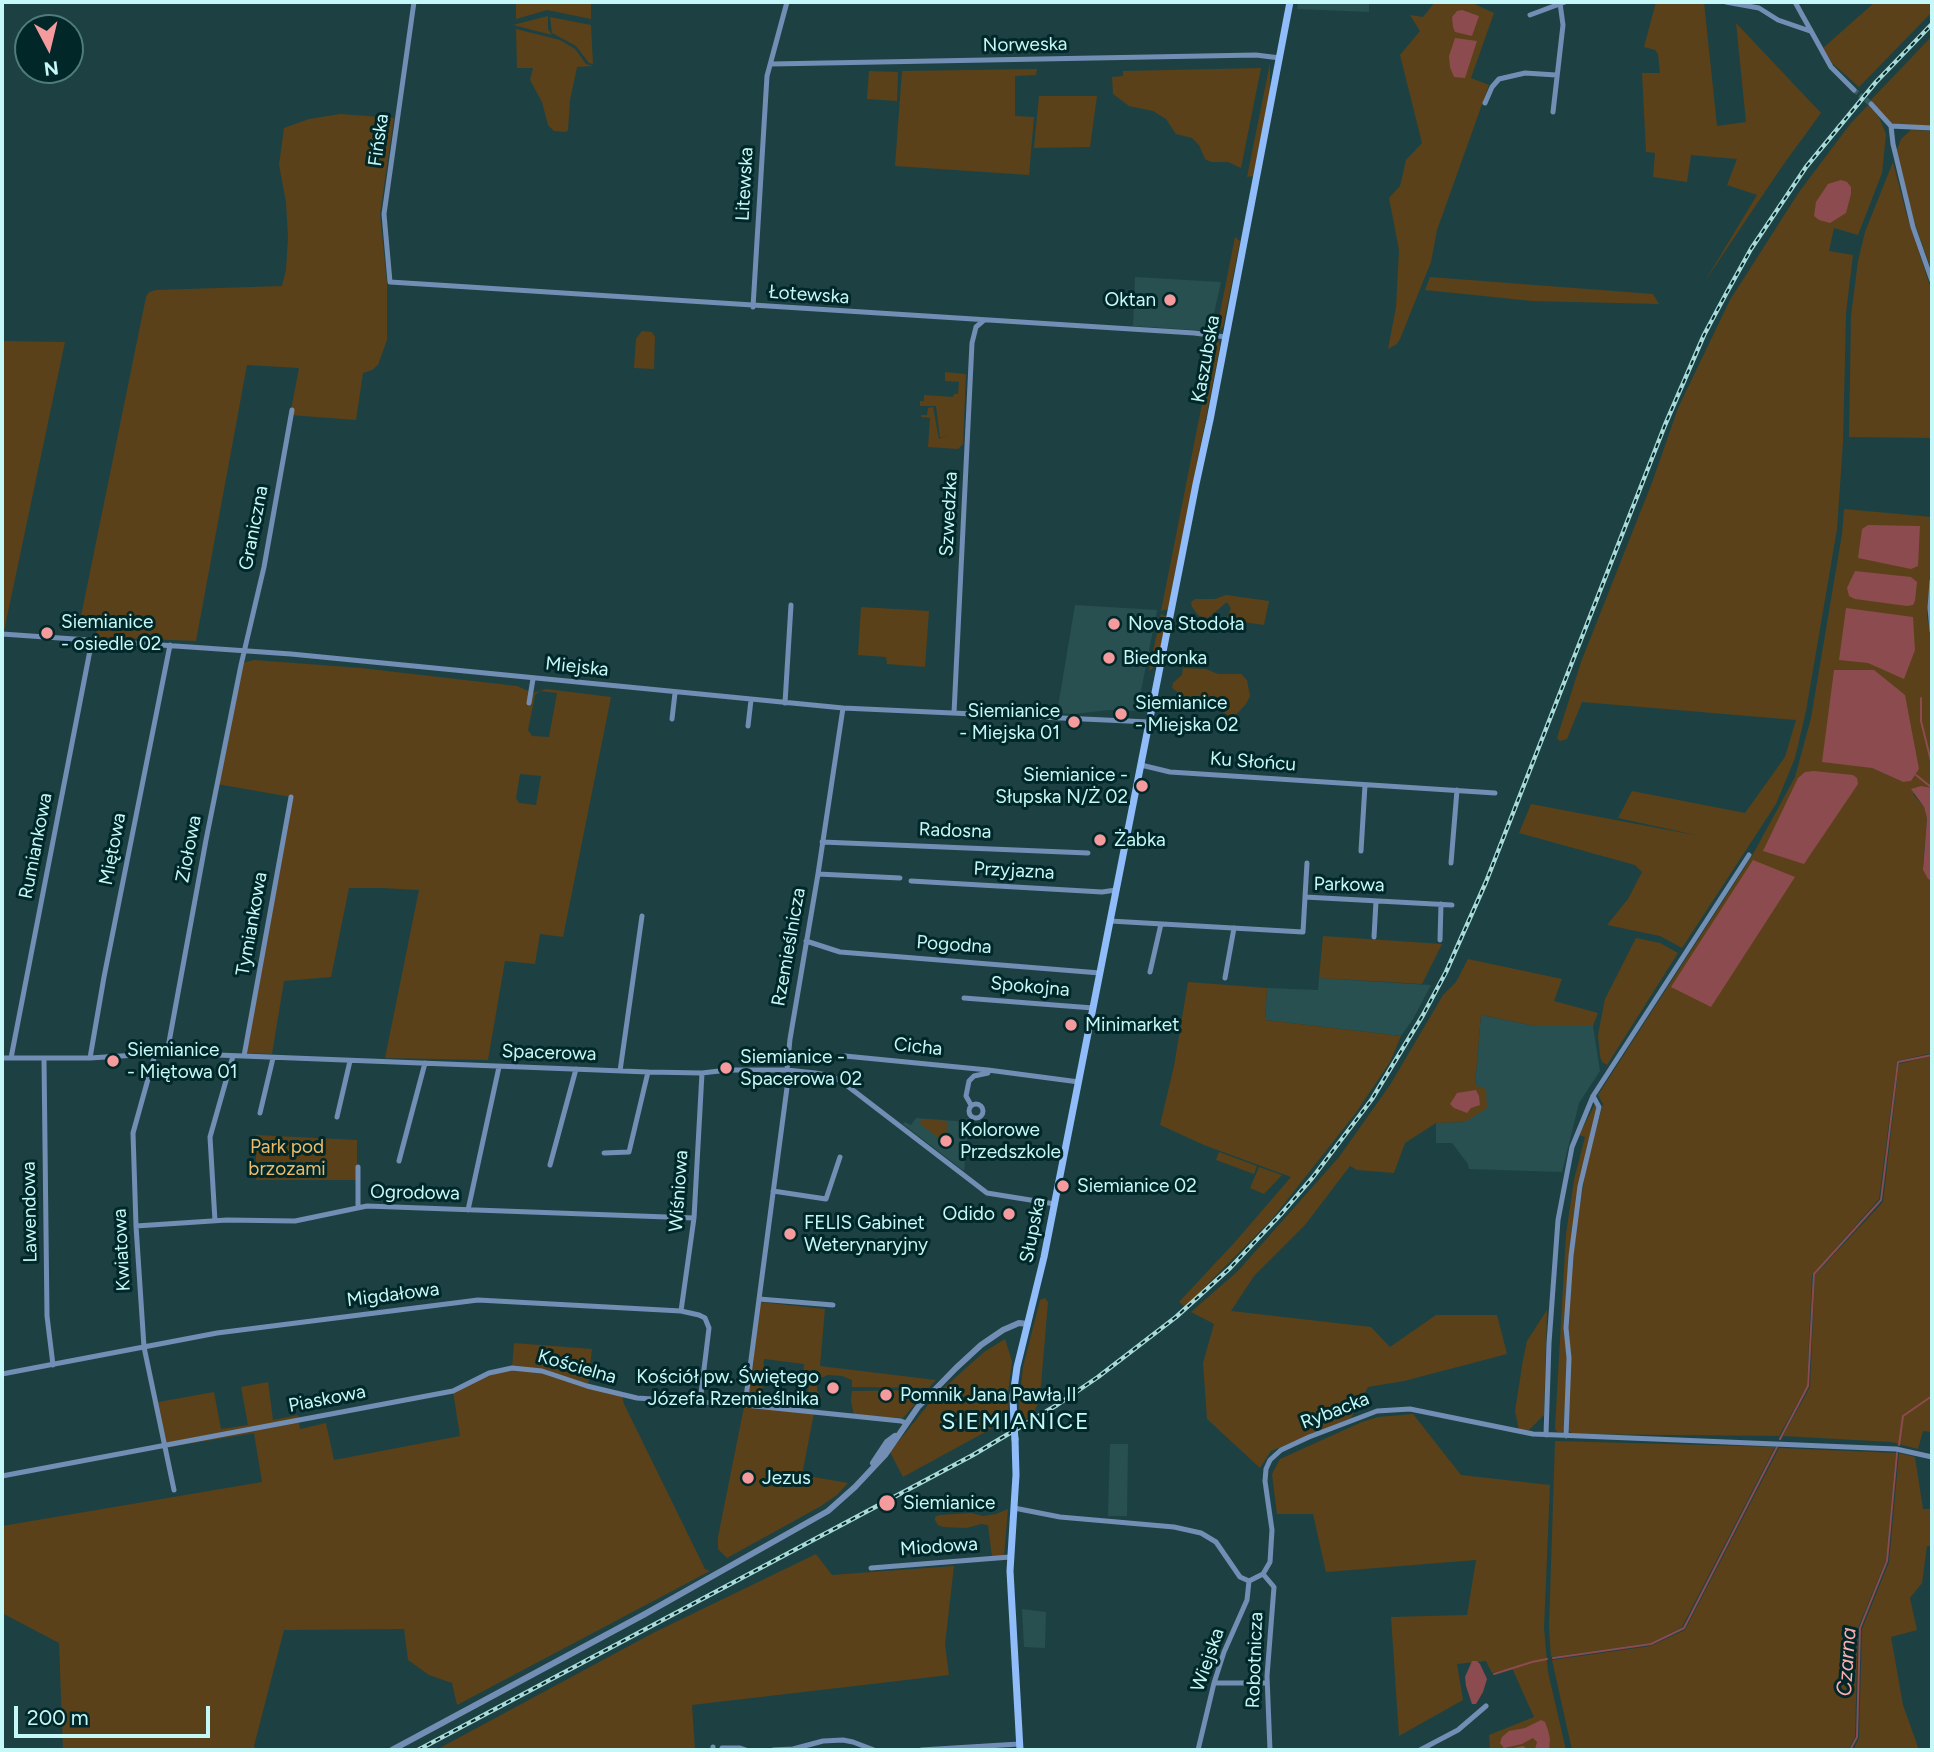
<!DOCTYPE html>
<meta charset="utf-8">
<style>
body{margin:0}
#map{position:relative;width:1934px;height:1752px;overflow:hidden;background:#1d4142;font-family:Figtree,sans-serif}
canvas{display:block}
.frame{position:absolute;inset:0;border:4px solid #c5f8f8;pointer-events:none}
.north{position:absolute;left:14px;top:14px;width:70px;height:70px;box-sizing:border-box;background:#012728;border:2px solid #4f7b7b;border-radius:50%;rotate:173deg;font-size:19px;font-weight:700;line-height:28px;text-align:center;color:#c5f8f8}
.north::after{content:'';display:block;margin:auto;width:24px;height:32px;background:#f59b9e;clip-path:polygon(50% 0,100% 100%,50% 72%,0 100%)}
.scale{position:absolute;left:14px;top:1706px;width:196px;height:32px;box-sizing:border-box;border:4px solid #c5f8f8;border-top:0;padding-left:9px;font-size:21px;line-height:24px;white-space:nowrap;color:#c5f8f8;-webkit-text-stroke:5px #012728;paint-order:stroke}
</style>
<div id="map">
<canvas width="1934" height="1752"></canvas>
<div class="frame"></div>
<div class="north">N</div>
<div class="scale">200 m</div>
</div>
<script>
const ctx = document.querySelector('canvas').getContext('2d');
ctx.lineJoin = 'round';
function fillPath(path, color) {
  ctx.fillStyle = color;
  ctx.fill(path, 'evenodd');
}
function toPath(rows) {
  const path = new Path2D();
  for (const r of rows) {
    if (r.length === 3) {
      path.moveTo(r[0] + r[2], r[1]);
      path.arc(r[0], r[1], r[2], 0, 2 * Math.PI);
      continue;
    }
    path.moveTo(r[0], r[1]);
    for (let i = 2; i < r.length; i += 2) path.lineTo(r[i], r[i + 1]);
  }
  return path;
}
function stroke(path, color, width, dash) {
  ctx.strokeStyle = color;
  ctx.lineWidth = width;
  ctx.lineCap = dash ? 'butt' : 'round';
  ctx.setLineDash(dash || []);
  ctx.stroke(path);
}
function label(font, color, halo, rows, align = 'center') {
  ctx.font = font + ' Figtree,sans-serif';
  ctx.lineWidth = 6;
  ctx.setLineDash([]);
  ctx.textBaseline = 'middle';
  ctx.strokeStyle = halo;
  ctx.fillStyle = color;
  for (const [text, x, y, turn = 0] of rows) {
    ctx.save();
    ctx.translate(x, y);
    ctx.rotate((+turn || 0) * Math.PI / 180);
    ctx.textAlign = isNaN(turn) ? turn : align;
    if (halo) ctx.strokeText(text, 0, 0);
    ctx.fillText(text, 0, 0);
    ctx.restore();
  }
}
const built = toPath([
 [1298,2,1369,2,1369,12,1297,9],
 [1135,277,1221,282,1210,331,1133,326],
 [1075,605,1157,610,1137,711,1109,710,1074,714,1057,713],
 [1319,978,1413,984,1431,985,1413,1019,1401,1036,1265,1020,1267,988,1318,990],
 [1481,1015,1535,1026,1593,1026,1600,1071,1579,1103,1562,1172,1469,1169,1468,1164,1452,1143,1436,1143,1436,1123,1465,1122,1475,1085],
 [916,1118,969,1122,964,1171,903,1124,905,1122,911,1125],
 [1110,1444,1128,1444,1127,1516,1108,1516],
 [1022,1609,1046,1612,1045,1648,1024,1647]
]);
const green = toPath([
 [516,2,591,2,591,19,547,10,516,19],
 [1435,2,1470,2,1494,13,1471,78,1489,85,1437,230,1431,262,1400,339,1397,344,1388,349,1396,307,1399,250,1389,198,1400,186,1406,160,1422,143,1400,55,1420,31,1410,15,1423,17],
 [1656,2,1704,2,1717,126,1746,122,1736,23,1821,113,1783,165,1705,281,1757,195,1727,185,1737,159,1691,155,1687,182,1653,177,1655,153,1646,152,1642,73,1660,73,1658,54,1655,50,1644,47],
 [1875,2,1932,2,1932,12,1859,87,1832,63,1823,48],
 [548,16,548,29,552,35,513,25],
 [550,17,591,25,593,64,589,63,576,46,552,33],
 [516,29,560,40,575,49,586,64,593,66,577,67,570,100,568,130,566,132,554,131,548,125,542,102,530,80,533,68,517,68],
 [1932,36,1932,128,1891,126,1869,102],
 [1270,63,1270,92,1253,176,1247,177],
 [1261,68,1241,168,1228,162,1211,162,1205,159,1199,145,1192,138,1176,134,1166,119,1153,111,1129,106,1113,94,1112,77,1123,76,1123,71],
 [1037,69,1036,75,1015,76,1015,116,1034,117,1029,175,895,166,902,71],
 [869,71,898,72,897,101,867,99],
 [1039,96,1097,96,1090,147,1034,148],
 [1868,105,1879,117,1886,134,1882,173,1858,235,1834,228,1829,251,1853,255,1846,313,1843,442,1837,529,1806,711,1795,758,1776,804,1682,948,1660,936,1607,925,1628,899,1642,872,1635,865,1519,833,1531,804,1700,836,1618,818,1632,791,1745,813,1785,757,1796,720,1582,702,1567,739,1560,741,1557,738,1581,662,1653,480,1678,408,1730,300,1799,192,1851,123],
 [340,114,394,118,380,214,387,283,387,340,378,365,372,370,363,373,356,420,290,415,299,368,247,365,196,641,97,637,95,622,90,617,81,616,146,297,149,292,156,290,282,286,286,270,288,237,286,202,279,165,284,128,309,119],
 [1911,130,1932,131,1932,272,1915,224,1896,152,1901,139],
 [1893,162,1907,216,1932,292,1932,438,1849,437,1851,316,1858,261,1865,232],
 [1235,237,1240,241,1223,327,1216,333],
 [1430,277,1653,294,1659,304,1532,301,1425,290],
 [642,331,652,332,655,337,654,369,634,368,636,339],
 [1215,338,1219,341,1220,347,1168,609,1161,611],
 [2,341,65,342,4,631,2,631],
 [945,372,966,374,963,444,958,449,928,447,930,418,921,417,921,415,927,415,928,408,933,407,939,439,949,434,940,438,936,406,920,406,920,401,924,401,924,395,953,397,954,394,958,394,959,382,945,381],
 [1844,509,1932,517,1932,557,1927,617,1932,642,1932,788,1913,794,1924,807,1927,818,1923,865,1928,879,1932,881,1932,1053,1897,1061,1879,1199,1812,1275,1807,1386,1779,1436,1573,1434,1568,1430,1567,1335,1573,1246,1587,1163,1603,1104,1598,1095,1752,856,1795,777,1811,718,1842,534],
 [1872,768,1919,769,1911,781,1903,782],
 [1226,595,1269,601,1264,625,1229,620,1227,617,1231,609,1227,602,1208,618,1199,616,1192,607,1191,602,1195,599,1215,599],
 [861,607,929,611,925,667,887,664,886,657,858,655],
 [1161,614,1167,617,1157,665,1149,671],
 [254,660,361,668,517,686,533,693,546,689,611,697,563,937,540,934,535,964,505,961,488,1060,385,1058,419,890,382,888,349,888,331,977,284,981,272,1054,245,1053,291,797,217,784,242,663],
 [540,691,557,693,549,737,532,736,528,730,535,695],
 [520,774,541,776,536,805,519,803,516,798],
 [1183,668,1206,669,1218,674,1241,674,1247,680,1250,696,1246,704,1233,718,1218,709,1214,703,1203,702,1190,706,1183,696,1172,688,1173,683,1182,675],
 [1323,936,1442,944,1422,984,1319,978],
 [1636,938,1660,943,1678,953,1607,1065,1602,1062,1600,1056,1598,1035,1605,999],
 [1468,959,1562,979,1554,1001,1598,1013,1593,1026,1535,1026,1481,1015,1475,1085,1486,1089,1487,1108,1465,1122,1436,1123,1405,1143,1394,1173,1357,1170,1350,1166,1305,1225,1254,1276,1231,1311,1371,1327,1390,1347,1436,1315,1497,1315,1507,1354,1404,1381,1368,1387,1351,1418,1271,1451,1260,1468,1207,1419,1203,1363,1214,1324,1191,1312,1238,1271,1339,1157,1390,1085,1443,995,1456,982],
 [1188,982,1267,988,1265,1020,1401,1036,1390,1062,1355,1114,1306,1176,1272,1219,1185,1307,1179,1302,1235,1242,1291,1177,1204,1145,1160,1125,1174,1066],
 [1930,1056,1932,1057,1932,1432,1923,1431,1918,1449,1891,1442,1783,1436,1810,1387,1815,1275,1883,1202,1899,1064],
 [1595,1104,1597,1108,1586,1152,1564,1330,1567,1359,1564,1430,1561,1433,1556,1431,1555,1428,1566,1234,1574,1180,1585,1137,1579,1135],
 [922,1119,948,1121,945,1143,919,1123],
 [256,1135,357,1140,357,1180,256,1180],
 [1219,1152,1257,1166,1254,1174,1216,1160],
 [1259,1167,1282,1175,1264,1194,1250,1188],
 [1045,1298,1048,1302,1040,1397,1033,1416,1020,1423,1019,1404,1023,1367,1040,1300],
 [760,1302,825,1309,820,1366,936,1380,929,1388,852,1387,852,1380,842,1376,828,1375,821,1378,817,1385,817,1391,822,1397,817,1403,807,1403,810,1374,803,1373,804,1364,764,1359,762,1398,748,1398],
 [1547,1310,1544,1415,1528,1431,1519,1430,1515,1411,1523,1360,1527,1341],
 [1005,1339,1012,1361,1008,1393,1009,1419,903,1477,890,1452,936,1395,984,1352],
 [514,1343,592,1349,588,1386,622,1396,624,1404,705,1569,710,1571,457,1705,452,1683,429,1675,408,1660,404,1629,284,1630,254,1746,257,1750,63,1750,59,1643,2,1613,2,1526,262,1482,254,1433,163,1448,153,1403,214,1392,221,1429,248,1425,241,1387,268,1382,273,1420,298,1415,300,1429,326,1423,334,1460,460,1436,453,1391,474,1380,512,1368],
 [927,1390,903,1418,854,1415,851,1401,852,1391],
 [744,1407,814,1413,802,1475,848,1483,837,1495,821,1506,727,1558,718,1549,718,1537],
 [1413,1414,1461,1475,1550,1485,1544,1628,1548,1672,1566,1750,1490,1750,1489,1735,1534,1717,1512,1668,1492,1673,1486,1661,1457,1664,1463,1700,1399,1736,1391,1617,1467,1615,1476,1560,1326,1572,1313,1514,1277,1514,1272,1474,1280,1459,1362,1422,1378,1417],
 [1555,1441,1775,1447,1682,1627,1651,1643,1551,1657,1549,1628],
 [1779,1448,1896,1453,1886,1560,1858,1628,1855,1737,1848,1750,1572,1750,1552,1660,1651,1646,1685,1630],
 [1899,1453,1915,1457,1923,1509,1932,1509,1932,1546,1927,1546,1922,1583,1910,1598,1917,1630,1891,1637,1903,1705,1919,1750,1853,1750,1859,1738,1862,1629,1889,1562],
 [1008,1509,1004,1556,992,1557,988,1525,981,1524,967,1528,943,1527,938,1525,935,1520,935,1517,939,1515,971,1513,983,1516,996,1514],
 [816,1554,832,1575,954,1566,945,1644,949,1675,692,1705,695,1750,436,1750,653,1633]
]);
const water = toPath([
 [1462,10,1479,16,1472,36,1455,32,1453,27,1452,17,1457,11],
 [1455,38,1477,41,1465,78,1454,77,1450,67,1449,56],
 [1841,180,1847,182,1851,187,1851,194,1846,213,1830,223,1819,220,1814,216,1816,202,1828,184],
 [1868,525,1920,526,1918,566,1911,569,1858,558,1862,529],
 [1855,571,1911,577,1917,582,1915,601,1913,605,1907,606,1855,599,1849,596,1847,588],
 [1846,608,1913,617,1915,650,1904,679,1868,663,1839,660],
 [1834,670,1874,670,1905,695,1919,769,1911,781,1903,782,1872,768,1822,762],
 [1814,771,1853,775,1857,778,1858,784,1804,864,1763,851,1798,778,1805,772],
 [1921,786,1932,788,1932,881,1928,879,1923,870,1927,818,1924,807,1911,789],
 [1753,860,1795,877,1711,1007,1671,987],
 [1476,1090,1479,1096,1480,1105,1471,1108,1467,1113,1454,1108,1450,1104,1457,1093],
 [1472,1661,1477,1661,1480,1664,1487,1679,1483,1692,1476,1704,1472,1704,1466,1686,1465,1677],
 [1541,1720,1545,1722,1548,1730,1550,1739,1549,1750,1504,1750,1523,1746,1528,1749,1535,1749,1537,1742,1533,1738,1522,1744,1504,1748,1500,1743,1502,1737,1509,1731,1525,1728]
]);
const stream = toPath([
 [1921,698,1921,721,1932,765],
 [1916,775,1931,787],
 [1780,1439,1808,1386,1814,1274,1881,1200,1898,1062,1932,1055],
 [1899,1445,1903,1416,1932,1396],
 [1553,1658,1651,1644,1684,1628,1777,1447],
 [1494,1674,1532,1662,1547,1659],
 [1850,1750,1857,1737,1860,1628,1887,1561,1897,1453]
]);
const minorTunnel = toPath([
 [1854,90,1871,104]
]);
const minor = toPath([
 [414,2,384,214,390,282,1194,333,1226,337],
 [1726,2,1759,8,1778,20,1810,31],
 [1795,2,1831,67,1854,90],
 [1530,15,1565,2],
 [771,64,1256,55,1280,58],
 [1485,103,1492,87,1499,79,1525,73,1556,75],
 [1871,104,1891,126,1893,144,1913,227,1932,281],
 [1553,112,1563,25,1560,3],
 [1891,126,1932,128],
 [753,307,767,76,787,2],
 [1932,581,1930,608,1932,631],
 [2,634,291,654,843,708,1149,722],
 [529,703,533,679],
 [785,703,791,605],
 [954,713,972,343,976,327,983,321],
 [672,719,675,693],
 [748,726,751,700],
 [1141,765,1170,772,1495,793],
 [822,842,1088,853],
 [1361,851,1365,785],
 [1451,863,1457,790],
 [818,874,900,878],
 [911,881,1102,892,1116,890],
 [1305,897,1307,863],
 [1110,921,1303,932,1305,897,1452,905],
 [1374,937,1376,901],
 [1440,940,1441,904],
 [806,941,840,952,1100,973],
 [1150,972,1161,924],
 [1225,978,1234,928],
 [964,998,1093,1008],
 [167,1053,206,840,241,665,264,567,292,410],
 [155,1054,133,1133,136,1226,144,1347,174,1490],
 [244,1056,291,797],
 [845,1056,988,1070,1079,1082],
 [2,1058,90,1058,167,1053,648,1072,702,1073,728,1070,787,1070,815,1073,828,1075,841,1081,987,1193,1055,1204],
 [11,1058,92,640],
 [90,1058,104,977,170,645],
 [44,1059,47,1316,53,1365],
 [620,1071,642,916],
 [976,1111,7],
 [971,1105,966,1096,969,1081,974,1076,988,1073,988,1070],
 [260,1113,273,1058],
 [337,1117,350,1061],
 [604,1153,629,1152,648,1072],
 [399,1161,425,1063],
 [550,1165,576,1069],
 [358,1167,358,1208],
 [773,1191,826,1199,840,1157],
 [468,1210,499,1067],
 [215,1221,210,1137,233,1056],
 [136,1226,227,1220,295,1221,367,1206,694,1218],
 [759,1299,833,1305],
 [681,1311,694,1218,702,1073],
 [2,1374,217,1333,478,1300,681,1311,699,1315,705,1318,709,1328,700,1402],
 [745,1405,788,1080,787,1070,790,1039,818,874,843,708],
 [1546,1435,1549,1343,1558,1220,1572,1147,1593,1096,1749,855],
 [1566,1436,1569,1358,1566,1328,1571,1256,1580,1186,1599,1107,1593,1096],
 [2,1476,453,1391,489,1373,512,1368,542,1371,587,1386,637,1398,745,1405,901,1421,906,1423],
 [1014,1508,1060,1517,1174,1527,1201,1533,1216,1542,1240,1577,1249,1581,1263,1574,1270,1562,1272,1530,1265,1481,1266,1469,1270,1460,1281,1450,1309,1437,1377,1411,1410,1409,1533,1434,1896,1449,1932,1457],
 [871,1568,1010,1557],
 [1263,1574,1274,1587,1267,1676,1270,1750],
 [1214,1683,1267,1683],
 [722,1748,740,1748,746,1750],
 [713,1750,713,1747],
 [773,1750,793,1749,823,1741,843,1740,853,1742,874,1750],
 [921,1750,1019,1744],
 [1198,1750,1214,1683,1224,1652,1247,1600,1249,1581],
 [1420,1750,1458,1730,1486,1706]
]);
const tertiary = toPath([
 [873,1463,887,1442,895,1436],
 [392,1750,645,1614,828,1511,855,1487,885,1455,918,1407,956,1368,981,1345,1003,1330,1019,1323,1028,1324]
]);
const secondary = toPath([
 [1014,1426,1013,1396,1017,1367,1044,1257,1196,484,1210,420,1290,2],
 [1015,1439,1016,1475,1010,1571,1020,1750]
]);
const rail = toPath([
 [418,1750,973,1455,1057,1405,1098,1377,1176,1317,1230,1268,1281,1214,1313,1177,1372,1099,1423,1015,1446,972,1486,882,1665,425,1704,335,1727,292,1751,249,1806,167,1876,82,1932,24]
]);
const secondaryBridge = toPath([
 [1014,1426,1015,1439]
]);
const markers = [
 [1170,300,7,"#f59b9e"],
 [1114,624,7,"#f59b9e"],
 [47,633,7,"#f59b9e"],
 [1109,658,7,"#f59b9e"],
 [1121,714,7,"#f59b9e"],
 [1074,722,7,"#f59b9e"],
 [1142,786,7,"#f59b9e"],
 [1100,840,7,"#f59b9e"],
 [1071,1025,7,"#f59b9e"],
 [113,1061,7,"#f59b9e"],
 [726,1068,7,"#f59b9e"],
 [946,1141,7,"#f59b9e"],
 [1063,1186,7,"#f59b9e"],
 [1009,1214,7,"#f59b9e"],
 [790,1234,7,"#f59b9e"],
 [833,1388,7,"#f59b9e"],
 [886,1395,7,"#f59b9e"],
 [748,1478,7,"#f59b9e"],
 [887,1503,9,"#f59b9e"]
];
const streetNames = [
 ["Norweska",1025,45,-1],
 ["Fińska",379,140,-82],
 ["Litewska",745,184,-87],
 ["Łotewska",809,295,4],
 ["Kaszubska",1206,359,-80],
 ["Szwedzka",949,514,-87],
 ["Graniczna",254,528,-79],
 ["Miejska",577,667,6],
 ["Ku Słońcu",1253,762,4],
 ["Radosna",955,831,2],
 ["Rumiankowa",36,846,-79],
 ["Miętowa",113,849,-79],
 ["Ziołowa",189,849,-79],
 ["Przyjazna",1014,871,3],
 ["Parkowa",1349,885,1],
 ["Tymiankowa",252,924,-80],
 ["Pogodna",954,945,4],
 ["Rzemieślnicza",789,947,-80],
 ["Spokojna",1030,987,5],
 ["Cicha",918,1047,6],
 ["Spacerowa",549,1053,2],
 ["Wiśniowa",679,1191,-86],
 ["Ogrodowa",415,1193,1],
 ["Lawendowa",30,1212,-91],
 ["Słupska",1033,1230,-79],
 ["Kwiatowa",122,1250,-93],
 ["Migdałowa",393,1295,-7],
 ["Kościelna",577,1367,16],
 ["Piaskowa",327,1399,-11],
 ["Rybacka",1335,1411,-21],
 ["Miodowa",939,1547,-4],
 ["Wiejska",1208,1660,-71],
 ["Robotnicza",1255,1660,-88]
];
const poiNames = [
 ["Oktan",1156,300,"right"],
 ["Siemianice",61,622],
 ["- osiedle 02",61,644],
 ["Nova Stodoła",1128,624],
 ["Biedronka",1123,658],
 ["Siemianice",1135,703],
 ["- Miejska 02",1135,725],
 ["Siemianice",1060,711,"right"],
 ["- Miejska 01",1060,733,"right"],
 ["Siemianice -",1128,775,"right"],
 ["Słupska N/Ż 02",1128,797,"right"],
 ["Żabka",1114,840],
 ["Minimarket",1085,1025],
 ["Siemianice",127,1050],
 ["- Miętowa 01",127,1072],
 ["Siemianice -",740,1057],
 ["Spacerowa 02",740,1079],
 ["Kolorowe",960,1130],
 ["Przedszkole",960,1152],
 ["Siemianice 02",1077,1186],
 ["Odido",995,1214,"right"],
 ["FELIS Gabinet",804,1223],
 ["Weterynaryjny",804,1245],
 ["Kościół pw. Świętego",819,1377,"right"],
 ["Józefa Rzemieślnika",819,1399,"right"],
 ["Pomnik Jana Pawła II",900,1395],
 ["Jezus",762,1478],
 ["Siemianice",903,1503]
];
const parkNames = [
 ["Park pod",287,1147],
 ["brzozami",287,1169]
];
const waterNames = [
 ["Czarna",1847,1662,-86]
];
const quarterNames = [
 ["SIEMIANICE",1016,1422]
];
fillPath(built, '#285051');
fillPath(green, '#5a4119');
fillPath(water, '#8c4b4e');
stroke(stream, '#8c4b4e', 2);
stroke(minorTunnel, '#365c5d', 5, [5, 2.5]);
stroke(minor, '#728eb4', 5);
stroke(tertiary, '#728eb4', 6);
stroke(secondary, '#91bcfa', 7);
stroke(rail, '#a9dada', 4.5);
stroke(rail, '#012728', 2, [5]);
stroke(secondaryBridge, '#91bcfa', 7);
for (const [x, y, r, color] of markers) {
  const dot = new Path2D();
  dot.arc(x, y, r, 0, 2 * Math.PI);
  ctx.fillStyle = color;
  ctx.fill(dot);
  stroke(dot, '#012728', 2.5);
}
label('19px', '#c5f8f8', '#012728', streetNames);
label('19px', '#c5f8f8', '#012728', poiNames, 'left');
label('19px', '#efbb68', '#012728', parkNames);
label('italic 21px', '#fdadb0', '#012728', waterNames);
ctx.letterSpacing = '2px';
label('23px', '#c5f8f8', '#012728', quarterNames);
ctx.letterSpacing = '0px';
</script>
